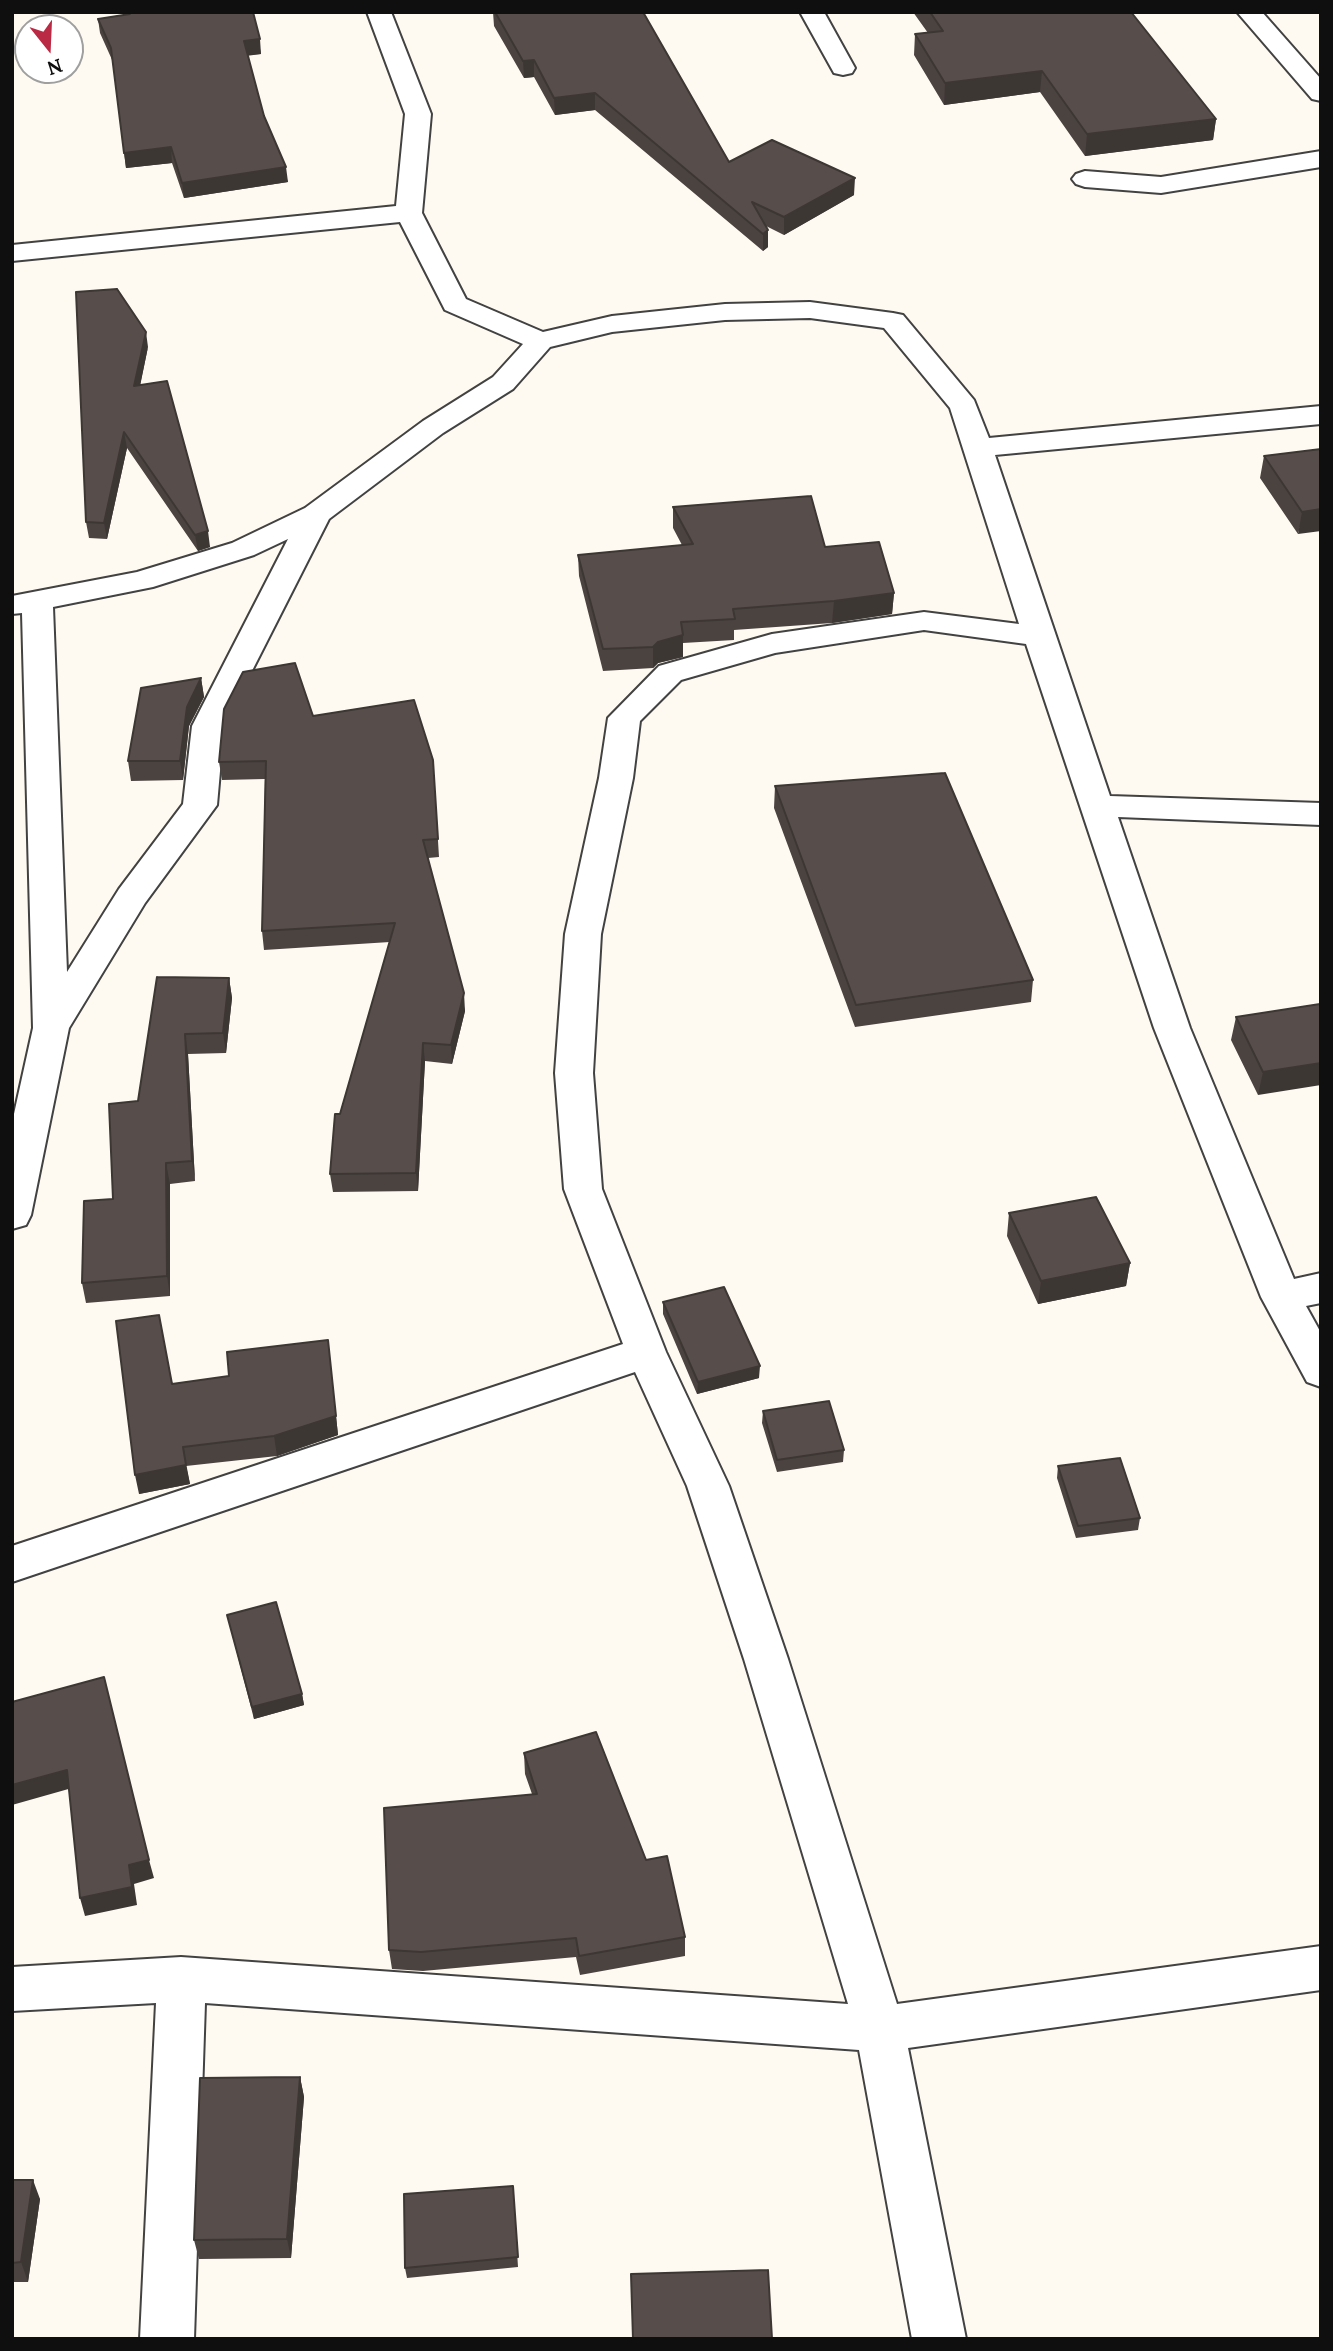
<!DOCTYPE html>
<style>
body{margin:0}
#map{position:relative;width:1333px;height:2351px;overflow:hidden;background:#fffaf1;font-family:Lora,serif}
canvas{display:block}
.frame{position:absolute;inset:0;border:14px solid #0f0f0f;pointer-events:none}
.north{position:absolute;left:14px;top:14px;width:70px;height:70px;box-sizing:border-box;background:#fff;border:2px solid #9f9f9f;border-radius:50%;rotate:162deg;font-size:19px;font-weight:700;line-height:28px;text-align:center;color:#0f0f0f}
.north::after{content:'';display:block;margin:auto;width:24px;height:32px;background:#bb2a44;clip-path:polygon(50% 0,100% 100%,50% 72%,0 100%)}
</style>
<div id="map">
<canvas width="1333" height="2351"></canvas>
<div class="frame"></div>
<div class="north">N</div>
</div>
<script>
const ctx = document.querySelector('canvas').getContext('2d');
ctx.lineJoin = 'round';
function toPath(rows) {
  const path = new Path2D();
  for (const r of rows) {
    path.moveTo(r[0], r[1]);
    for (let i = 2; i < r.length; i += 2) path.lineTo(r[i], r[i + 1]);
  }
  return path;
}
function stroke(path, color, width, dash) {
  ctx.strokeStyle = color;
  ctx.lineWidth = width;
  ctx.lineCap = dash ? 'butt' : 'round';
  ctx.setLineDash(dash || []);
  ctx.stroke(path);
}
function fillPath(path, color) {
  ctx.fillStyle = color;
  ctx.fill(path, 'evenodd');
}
const minor = toPath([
 [367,12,391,12,431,114,422,213,466,299,543,332,612,316,725,304,810,302,893,313,903,315,974,400,989,438,1321,406,1321,424,995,455,1110,796,1321,803,1321,825,1118,817,1190,1028,1294,1279,1321,1273,1321,1303,1306,1306,1321,1333,1321,1387,1307,1382,1261,1297,1154,1028,1026,644,924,630,775,653,681,680,640,721,633,778,601,934,593,1073,602,1189,666,1352,729,1486,788,1659,897,2004,1321,1946,1321,1990,908,2048,966,2339,912,2339,859,2050,205,2003,194,2339,140,2339,156,2003,12,2011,12,1967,181,1957,848,2004,744,1659,687,1486,635,1372,12,1582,12,1546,623,1344,564,1189,555,1073,565,934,599,778,608,718,659,666,772,634,924,612,1019,624,950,408,884,328,810,318,725,320,612,332,550,347,513,389,443,433,329,519,224,726,217,805,145,903,69,1028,31,1215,26,1225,12,1229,12,1123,33,1028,22,613,12,614,12,596,137,572,232,543,305,508,423,421,493,377,523,344,445,310,400,222,12,261,12,245,396,206,405,114,367,12],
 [288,539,192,726,183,804,119,889,67,972,53,607,153,587,254,555,288,539],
 [800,12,824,12,855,68,852,73,843,75,834,73,800,12],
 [1237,12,1262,12,1321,79,1321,101,1312,99,1237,12],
 [1321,151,1321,167,1161,193,1085,187,1076,184,1072,179,1076,174,1085,171,1161,177,1321,151]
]);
const wall = toPath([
 [126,12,253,12,261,54,248,55,264,116,288,182,184,198,172,163,126,168,113,62,100,33,98,19,127,14],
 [493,12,643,12,729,162,854,195,784,235,766,226,768,230,768,247,763,251,595,110,555,115,534,77,524,78,494,26],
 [913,12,1131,12,1216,119,1213,140,1085,156,1040,92,944,105,914,55,915,34,928,33],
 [148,347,140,385,210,547,198,551,127,448,107,539,89,538,86,522],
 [1321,449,1298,534,1260,478,1264,456],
 [673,507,825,547,894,593,892,614,832,623,734,630,734,640,683,643,683,657,658,663,653,668,603,671,579,576,578,555,682,545,673,528],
 [201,678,204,697,189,726,183,780,131,781,128,761],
 [313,716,433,760,439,857,428,858,465,1011,452,1064,425,1061,418,1191,333,1192,330,1174,340,1114,390,942,264,950,262,931,265,779,222,780,219,762],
 [775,786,1033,980,1031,1002,855,1027,774,808],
 [157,977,229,978,232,998,226,1053,188,1054,195,1181,170,1184,170,1296,86,1303,82,1283,113,1199,138,1101],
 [1321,1005,1258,1095,1231,1040,1236,1017],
 [1009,1213,1130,1263,1126,1286,1038,1304,1007,1236],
 [663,1302,759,1378,697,1394,663,1314],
 [328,1340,338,1435,277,1456,186,1466,190,1484,139,1494,172,1384,229,1376],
 [763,1411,844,1450,843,1462,777,1472,762,1423],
 [1058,1466,1140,1518,1138,1530,1076,1538,1057,1478],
 [227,1615,302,1694,304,1705,254,1719],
 [524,1753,646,1860,685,1937,685,1956,580,1975,576,1957,423,1971,392,1969,389,1950,532,1794,525,1774],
 [300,2077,304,2097,291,2258,199,2259,194,2240],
 [12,2180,40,2199,28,2282,12,2282],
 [513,2186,518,2267,407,2278,405,2268]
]);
const shadedWall = toPath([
 [260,39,261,54,246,56,244,41],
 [534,60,534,77,524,78,523,61],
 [1042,71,1040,92,944,105,945,83],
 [595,93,595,110,555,115,554,98],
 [1216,119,1213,140,1085,156,1087,134],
 [171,147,172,163,126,168,124,153],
 [286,167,288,182,184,198,182,183],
 [855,178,854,195,784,235,784,217],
 [768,230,768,247,763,251,763,234],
 [146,332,148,347,137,401,134,386],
 [124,432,127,448,107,539,104,523],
 [1321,509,1321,531,1298,534,1302,512],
 [208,531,210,547,198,551,195,535],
 [894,593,892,614,832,623,834,601],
 [683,635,683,657,658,663,653,668,653,647,658,642],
 [201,678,204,697,189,726,183,780,180,761,187,707],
 [229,978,232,998,226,1053,223,1033],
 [464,993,465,1011,452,1064,451,1045],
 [185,1034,188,1054,195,1181,192,1161],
 [423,1043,425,1061,418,1191,416,1173],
 [1321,1063,1321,1085,1258,1095,1263,1072],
 [166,1163,170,1184,170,1296,167,1276],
 [1130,1263,1126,1286,1038,1304,1041,1281],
 [328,1340,338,1435,277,1456,274,1436],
 [760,1366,759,1378,697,1394,698,1382],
 [183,1447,190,1484,139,1494,135,1475],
 [302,1694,304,1705,254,1719,252,1707],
 [67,1770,72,1788,12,1805,12,1785],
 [149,1860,154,1878,134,1884,137,1905,85,1916,80,1898,129,1865],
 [300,2077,304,2097,291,2258,287,2239],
 [33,2180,40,2199,28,2282,21,2262]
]);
const building = toPath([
 [129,12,253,12,260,39,244,41,264,116,286,167,182,183,171,147,124,153,111,48,98,19,130,14,129,12],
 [495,12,643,12,729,162,772,140,855,178,784,217,752,202,768,230,763,234,595,93,554,98,534,60,523,61,495,12],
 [930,12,1131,12,1216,119,1087,134,1042,71,945,83,915,34,943,31,930,12],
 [117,289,146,332,134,386,167,381,208,531,195,535,124,432,104,523,86,522,76,292,117,289],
 [1321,449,1321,509,1302,512,1264,456,1321,449],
 [811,496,825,547,879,542,894,593,834,601,733,609,735,619,681,622,683,635,658,642,653,647,603,649,578,555,693,544,673,507,811,496],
 [295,663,313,716,414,700,433,760,438,839,423,840,464,993,451,1045,423,1043,416,1173,330,1174,335,1114,340,1114,395,923,262,931,266,761,219,762,224,709,243,672,295,663],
 [201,678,187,707,180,761,128,761,141,688,201,678],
 [945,773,1033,980,856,1005,775,786,945,773],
 [157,977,229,978,223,1033,185,1034,192,1161,166,1163,167,1276,82,1283,84,1201,113,1199,109,1104,138,1101,157,977],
 [1320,1004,1321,1063,1263,1072,1236,1017,1320,1004],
 [1096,1197,1130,1263,1041,1281,1009,1213,1096,1197],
 [724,1287,760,1366,698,1382,663,1302,724,1287],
 [159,1315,172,1384,229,1376,227,1352,328,1340,336,1416,274,1436,183,1447,186,1465,135,1475,116,1321,159,1315],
 [829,1401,844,1450,777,1460,763,1411,829,1401],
 [1120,1458,1140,1518,1078,1526,1058,1466,1120,1458],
 [276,1602,302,1694,252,1707,227,1615,276,1602],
 [104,1677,149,1860,129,1865,132,1887,80,1898,67,1770,12,1785,12,1702,104,1677],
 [596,1732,646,1860,667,1856,685,1937,579,1956,576,1938,421,1952,389,1950,384,1808,537,1794,524,1753,596,1732],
 [300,2077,287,2239,194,2240,200,2078,300,2077],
 [12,2180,33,2180,21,2262,12,2263,12,2180],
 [513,2186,518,2257,405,2268,404,2194,513,2186],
 [768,2270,772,2339,633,2339,631,2274,768,2270]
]);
stroke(minor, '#424242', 4);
fillPath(minor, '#fff');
fillPath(wall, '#4b4340');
fillPath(shadedWall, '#3d3734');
fillPath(building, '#574e4b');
stroke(building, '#3d3734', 2);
</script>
